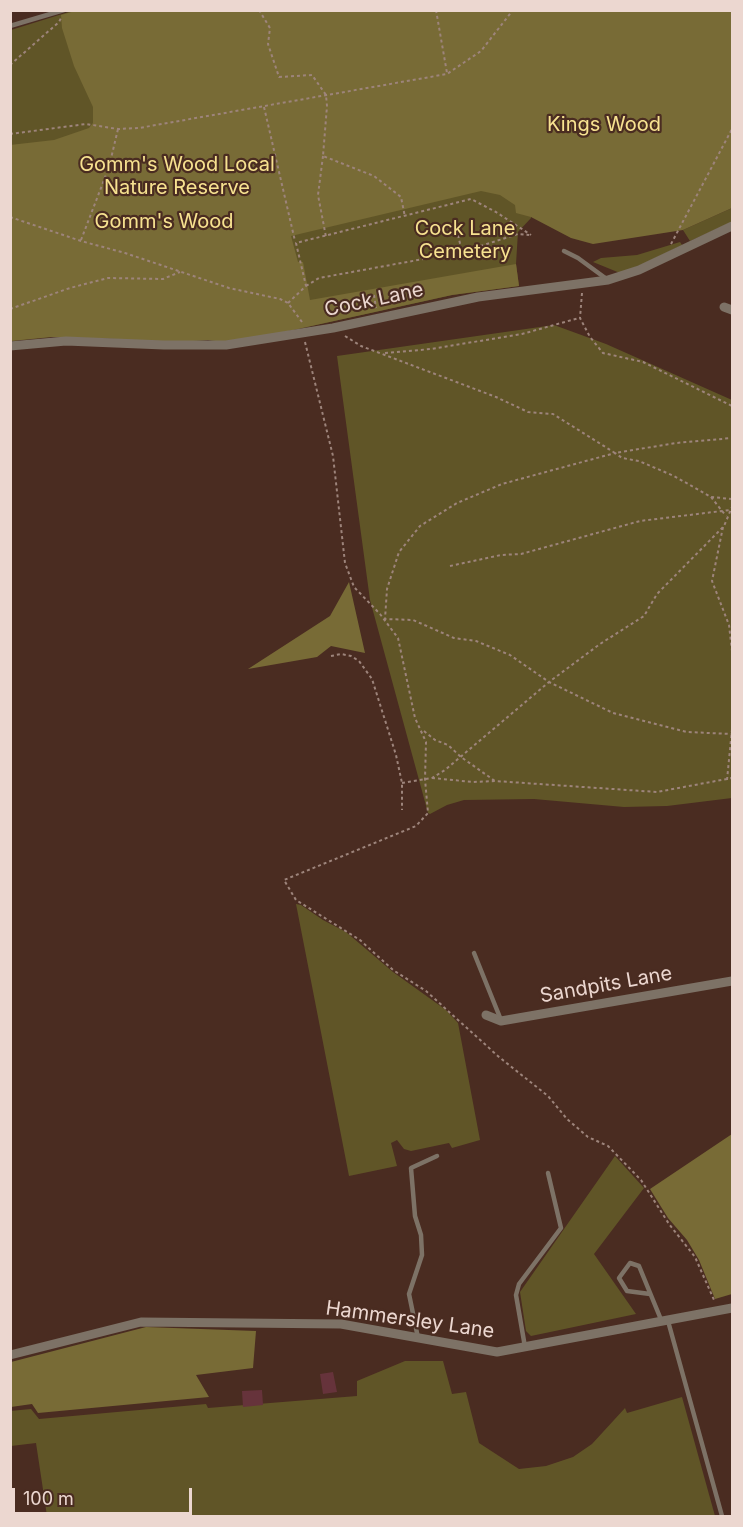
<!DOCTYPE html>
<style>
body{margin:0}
#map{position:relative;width:743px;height:1527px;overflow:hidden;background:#4a2c21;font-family:Inter,sans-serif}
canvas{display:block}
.frame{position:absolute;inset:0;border:12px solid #ecd7d0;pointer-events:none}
.scale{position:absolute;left:12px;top:1488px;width:180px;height:27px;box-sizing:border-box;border:3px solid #ecd7d0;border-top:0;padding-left:8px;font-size:18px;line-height:21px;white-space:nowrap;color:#ecd7d0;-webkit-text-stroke:4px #4a2c21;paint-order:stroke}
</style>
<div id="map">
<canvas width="743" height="1527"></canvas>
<div class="frame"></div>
<div class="scale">100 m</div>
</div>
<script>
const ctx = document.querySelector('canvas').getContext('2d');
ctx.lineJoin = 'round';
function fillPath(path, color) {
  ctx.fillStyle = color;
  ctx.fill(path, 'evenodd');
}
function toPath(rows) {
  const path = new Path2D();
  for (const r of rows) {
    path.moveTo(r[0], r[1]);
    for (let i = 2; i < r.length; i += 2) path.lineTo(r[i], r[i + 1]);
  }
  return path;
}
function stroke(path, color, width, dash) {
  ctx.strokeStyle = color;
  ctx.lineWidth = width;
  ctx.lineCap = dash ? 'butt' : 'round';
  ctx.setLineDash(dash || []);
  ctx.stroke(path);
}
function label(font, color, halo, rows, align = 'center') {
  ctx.font = font + ' Inter,sans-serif';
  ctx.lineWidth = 4.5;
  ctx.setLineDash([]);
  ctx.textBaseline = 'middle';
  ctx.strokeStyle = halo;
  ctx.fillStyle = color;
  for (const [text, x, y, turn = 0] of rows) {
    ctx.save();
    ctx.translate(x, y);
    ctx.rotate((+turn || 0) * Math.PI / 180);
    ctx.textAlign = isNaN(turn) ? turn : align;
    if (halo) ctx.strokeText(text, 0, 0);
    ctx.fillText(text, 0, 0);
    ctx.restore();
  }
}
const green = toPath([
 [75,10,537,11,531,218,518,232,516,264,519,286,452,295,266,336,223,342,208,340,164,343,118,339,51,337,11,341,11,30],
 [732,208,732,222,690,241,683,230],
 [680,242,682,245,643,264,620,273,593,262,601,258,637,255],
 [554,325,606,344,732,400,732,798,667,806,624,807,534,799,464,800,447,805,430,814,428,813,370,600,337,356],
 [296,904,301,905,323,920,346,932,393,972,446,1010,458,1023,480,1140,452,1148,449,1143,411,1151,404,1149,397,1140,391,1143,397,1166,349,1176],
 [615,1156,644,1188,594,1254,636,1314,531,1336,526,1331,520,1292],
 [405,1361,443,1361,452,1394,466,1392,479,1443,519,1469,546,1466,573,1457,592,1444,625,1408,627,1413,682,1397,715,1516,47,1516,36,1443,11,1446,10,1411,31,1409,39,1419,206,1404,208,1408,357,1396,357,1381]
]);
const forest = toPath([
 [75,11,732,11,732,208,683,230,593,244,571,238,531,217,516,213,515,205,500,195,481,191,291,236,298,262,303,262,310,300,516,264,519,286,452,295,266,336,223,342,208,340,164,343,118,339,51,337,11,341,10,145,54,140,89,128,93,123,93,107,74,66,62,28,61,15],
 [349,582,365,653,331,646,317,657,248,669,330,616],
 [732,1134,732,1294,715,1299,699,1260,687,1240,668,1218,650,1189],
 [146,1327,256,1331,253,1368,196,1375,209,1397,38,1413,32,1404,11,1407,11,1362]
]);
const building = toPath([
 [333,1372,337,1392,323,1394,320,1374],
 [262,1390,263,1405,243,1407,242,1391]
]);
const path = toPath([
 [259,10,270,28,268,44,279,77,312,75,326,95,327,106,323,156,374,176,401,197,405,217],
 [436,10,447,73],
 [10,65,59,22,61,18],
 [264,107,295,241],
 [10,134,86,124,118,129,139,128,447,74,481,51,513,10],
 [323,156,318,195,326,237],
 [10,217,81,241,125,253,229,288,280,299,288,303,302,322],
 [458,235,462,252],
 [81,240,109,167,118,129],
 [671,244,732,129],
 [306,286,319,278,462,252,518,234,529,235],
 [582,293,580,318,590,337,603,353,643,362,732,406],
 [374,295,376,308],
 [288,303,306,286,296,243,471,199,496,212,531,235],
 [10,309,70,288,108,278,163,279,180,272],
 [345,336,361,346,496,397,528,412,553,414,615,453,676,443,732,438],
 [305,342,333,456,345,563,354,587,380,614,398,638,415,718,426,742,425,779,428,813,416,826,284,880,296,900,360,940,393,970,426,991,499,1057,548,1096,567,1119,588,1137,608,1146,641,1180,669,1224,695,1257,714,1300],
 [385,353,431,349,522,334,579,318],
 [711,497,726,516],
 [732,499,711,497,674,476,639,461,622,458,615,453,502,484,457,503,420,526,399,552,387,589,385,619,413,620,454,638,476,641,510,655,549,682,613,713,687,732,732,734],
 [723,527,712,581,729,625,732,651],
 [450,566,501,555,521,554,640,521,730,510],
 [331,656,341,654,351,656,359,661,372,679,396,755,402,783,402,810],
 [424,731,435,740,448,745,461,757,495,781],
 [432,778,473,782,495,781,657,792,732,778],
 [727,780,732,729],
 [402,783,432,778,445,770,549,682,600,644,644,616,657,594,724,526,732,507]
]);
const lane = toPath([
 [10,26,64,10],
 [564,251,578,258,608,280],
 [474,953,501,1020],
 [650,1294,627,1291,619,1278,630,1263,639,1266,662,1322],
 [668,1321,722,1516],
 [418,1338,409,1294,422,1255,421,1235,415,1216,411,1168,437,1156],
 [525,1347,516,1295,519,1284,561,1228,548,1173]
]);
const street = toPath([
 [724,307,732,310],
 [10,346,66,341,164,345,226,345,333,328,478,297,608,280,639,270,732,226],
 [486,1015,501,1021,732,981],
 [10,1355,141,1322,341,1324,497,1352,732,1308]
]);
const parkNames = [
 ["Kings Wood",604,125],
 ["Gomm's Wood Local",177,165],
 ["Nature Reserve",177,188],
 ["Gomm's Wood",164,222],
 ["Cock Lane",465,229],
 ["Cemetery",465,252]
];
const streetNames = [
 ["Cock Lane",374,300,-12],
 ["Sandpits Lane",606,985,-10],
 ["Hammersley Lane",410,1320,8]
];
fillPath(green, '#605527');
fillPath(forest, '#786b36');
fillPath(building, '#66333b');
stroke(path, '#9d847b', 2, [3, 3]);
stroke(lane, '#7d7266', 4.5);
stroke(street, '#7d7266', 9);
label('20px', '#f7e290', '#4a2c21', parkNames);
label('20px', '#ecd7d0', '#4a2c21', streetNames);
</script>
